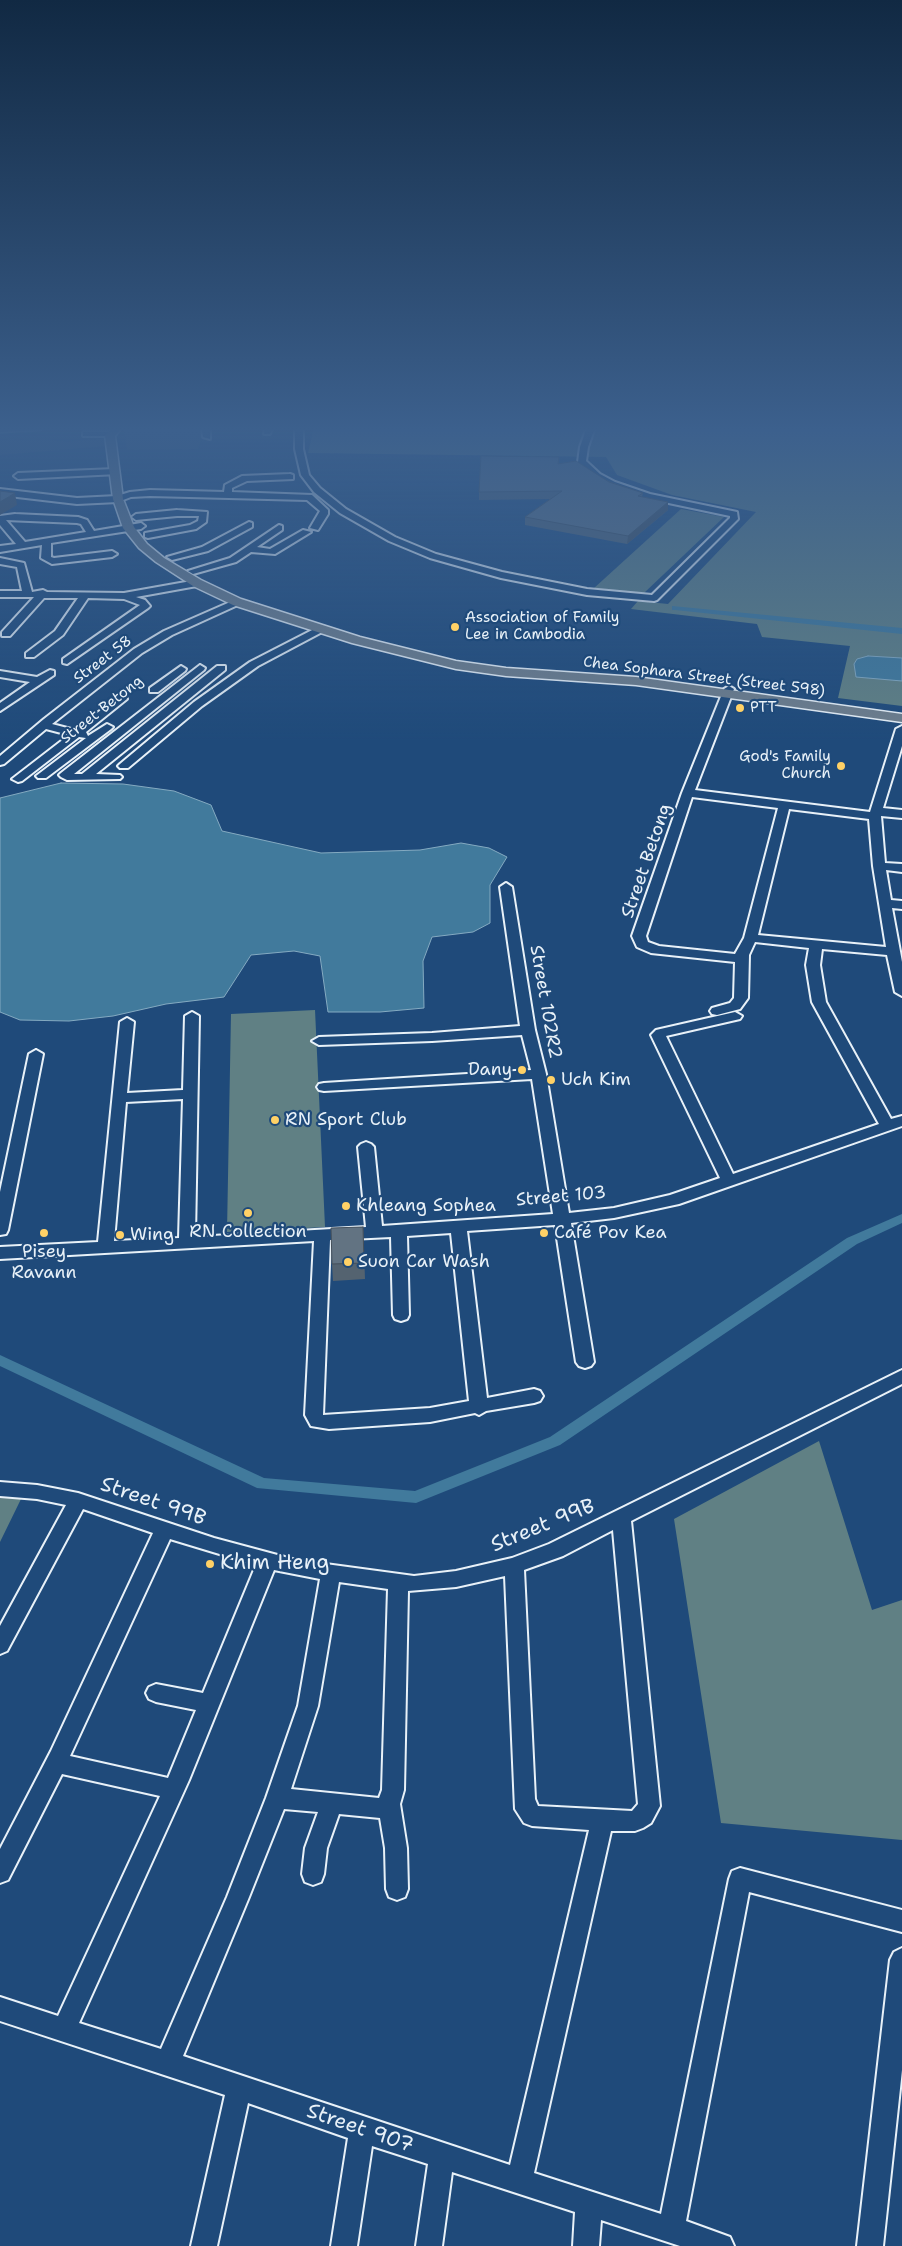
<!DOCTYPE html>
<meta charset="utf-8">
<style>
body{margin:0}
canvas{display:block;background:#1f4a7a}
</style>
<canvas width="902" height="2246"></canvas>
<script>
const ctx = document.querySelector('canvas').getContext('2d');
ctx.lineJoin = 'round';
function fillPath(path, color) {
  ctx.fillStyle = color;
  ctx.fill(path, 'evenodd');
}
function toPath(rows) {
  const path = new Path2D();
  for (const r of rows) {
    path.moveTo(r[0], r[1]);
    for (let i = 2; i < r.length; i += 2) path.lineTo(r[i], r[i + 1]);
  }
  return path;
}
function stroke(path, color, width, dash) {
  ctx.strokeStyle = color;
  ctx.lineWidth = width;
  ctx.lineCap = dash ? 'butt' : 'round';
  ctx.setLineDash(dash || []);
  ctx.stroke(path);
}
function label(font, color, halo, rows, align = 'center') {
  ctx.font = font + ' "Shantell Sans",sans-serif';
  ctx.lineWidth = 4.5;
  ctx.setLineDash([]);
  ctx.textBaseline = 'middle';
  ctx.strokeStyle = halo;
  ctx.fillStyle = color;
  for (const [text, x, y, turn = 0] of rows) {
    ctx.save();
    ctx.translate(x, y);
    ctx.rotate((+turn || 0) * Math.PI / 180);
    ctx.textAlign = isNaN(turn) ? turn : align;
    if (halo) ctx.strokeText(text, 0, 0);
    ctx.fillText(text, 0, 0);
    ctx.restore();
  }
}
const built = toPath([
 [204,427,198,449,127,450,124,429],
 [107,438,107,446,0,455,0,440,45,439,65,442]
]);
const green = toPath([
 [314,427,902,427,902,706,838,698,850,646,762,637,757,624,631,609,638,601,668,604,756,512,672,495,617,475,606,457,308,453],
 [681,509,724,517,644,593,593,589],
 [315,1010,325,1227,227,1232,231,1014],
 [819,1441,872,1610,902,1600,902,1840,721,1823,674,1519],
 [0,1497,21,1499,0,1542]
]);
const water = toPath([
 [868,656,902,658,902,681,856,677,854,664,857,659,868,656],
 [61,783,123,784,174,791,211,805,222,831,321,853,420,850,461,843,489,848,507,857,490,885,490,923,473,932,432,937,423,961,424,1008,380,1012,328,1012,320,956,294,951,251,955,224,997,166,1004,113,1016,69,1021,20,1020,0,1012,0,798,61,783]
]);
const canal = toPath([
 [672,606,902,628,902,634,675,610,672,610,672,606],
 [902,1214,902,1223,857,1244,560,1445,416,1503,257,1488,0,1366,0,1355,264,1478,415,1491,550,1437,847,1238,902,1214]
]);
const minor = toPath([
 [202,427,210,427,210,439,203,437,202,427],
 [265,427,273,427,270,434,264,434,265,427],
 [295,427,303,427,303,449,309,475,320,488,346,509,395,537,436,554,502,572,587,589,652,595,730,518,730,516,645,498,609,486,594,478,578,462,580,447,587,427,595,427,588,447,586,461,600,474,615,482,650,494,737,512,738,519,657,600,654,601,587,595,501,578,430,558,389,541,340,513,314,492,301,475,295,449,295,427],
 [83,432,112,432,116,434,112,436,83,436,83,432],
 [115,469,119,472,118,474,18,479,14,476,18,473,115,469],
 [290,474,293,475,293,479,247,481,232,488,232,492,312,495,328,510,328,514,318,530,310,528,320,511,307,500,150,496,131,497,118,502,77,504,0,495,0,489,77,498,117,496,130,492,150,490,224,492,225,485,242,476,290,474],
 [177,510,207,512,206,522,196,529,148,538,145,537,145,533,190,525,198,521,199,516,177,516,136,520,132,517,136,514,177,510],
 [15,514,78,517,87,520,94,531,141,523,145,526,141,529,51,543,51,557,54,558,112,551,117,554,112,557,52,564,41,558,42,545,0,552,0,546,16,544,0,525,0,516,15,514],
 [6,520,77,523,81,524,86,532,25,542,6,520],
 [249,522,252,523,252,527,208,551,172,560,167,557,202,547,249,522],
 [279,525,282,526,282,530,257,547,270,549,303,530,311,532,275,554,251,552,236,562,193,574,188,571,230,558,279,525],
 [0,558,24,563,32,592,43,590,47,592,124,593,197,580,202,583,197,586,136,597,145,600,150,606,148,608,67,664,63,663,63,659,140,605,124,599,88,598,63,635,34,657,26,657,26,653,55,631,78,598,44,598,10,636,2,636,2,632,34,597,0,597,0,591,22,591,17,567,0,564,0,558],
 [237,599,242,602,240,604,172,635,142,653,52,724,75,730,118,697,126,697,127,699,86,732,88,736,107,724,113,727,111,729,46,778,38,778,36,776,86,738,79,737,22,781,18,782,12,779,69,735,46,729,4,764,0,765,0,756,44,719,134,649,164,631,237,599],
 [320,626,324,627,324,631,258,666,202,706,128,768,120,768,118,766,120,764,194,702,250,662,320,626],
 [200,665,205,668,204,670,74,774,82,774,217,666,225,666,225,670,96,774,120,775,122,777,120,779,67,780,61,777,59,775,61,773,200,665],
 [181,666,186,669,185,671,158,692,150,692,150,688,181,666],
 [50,670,54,671,54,675,0,711,0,703,30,682,0,677,0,671,37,677,50,670],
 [729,686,734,689,695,790,870,812,896,729,902,726,902,746,883,808,902,810,902,818,881,816,885,863,902,864,902,872,886,870,891,900,902,901,902,909,892,908,902,962,902,996,895,992,887,955,822,949,820,965,826,1002,891,1119,902,1116,902,1126,679,1204,614,1218,571,1223,594,1362,591,1366,585,1368,579,1366,576,1362,555,1225,467,1231,487,1398,534,1389,540,1391,543,1396,540,1401,534,1403,486,1411,479,1415,475,1413,430,1422,329,1429,311,1426,305,1415,314,1241,0,1259,0,1247,98,1242,120,1022,127,1018,134,1022,127,1093,183,1090,185,1016,192,1012,199,1016,195,1237,366,1227,358,1147,361,1144,366,1142,371,1144,374,1147,382,1226,553,1214,532,1079,324,1091,319,1090,317,1087,319,1084,324,1083,531,1070,522,1035,432,1041,319,1045,312,1041,319,1037,432,1033,520,1026,500,887,506,883,512,887,535,1030,546,1074,569,1213,614,1208,670,1195,720,1178,651,1035,656,1030,735,1012,742,1016,740,1019,666,1036,733,1174,879,1124,812,1002,806,965,809,948,755,942,749,955,748,998,740,1009,717,1015,712,1014,710,1011,712,1008,730,1003,734,998,735,962,651,953,637,947,632,936,682,793,724,689,729,686],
 [692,797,778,808,744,938,735,954,659,946,648,942,646,936,692,797],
 [789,809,869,819,873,866,886,947,758,935,789,809],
 [183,1099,179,1238,114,1241,126,1102,183,1099],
 [451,1233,469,1401,430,1408,323,1415,330,1240,391,1237,393,1315,395,1319,401,1321,407,1319,409,1315,407,1236,451,1233],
 [36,1050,43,1054,8,1230,6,1234,0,1235,0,1192,29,1054,36,1050],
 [902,1370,902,1384,631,1521,660,1806,651,1823,643,1828,635,1831,611,1831,534,2173,661,2214,729,1879,732,1871,740,1868,902,1910,902,1932,749,1892,686,2221,730,2237,734,2246,680,2246,601,2220,599,2246,573,2246,575,2212,452,2172,442,2246,416,2246,428,2164,372,2146,357,2246,331,2246,348,2138,248,2103,217,2246,191,2246,225,2095,0,2021,0,1997,58,2016,160,1796,62,1774,8,1880,0,1883,0,1849,51,1751,153,1533,83,1509,7,1651,0,1654,0,1626,66,1505,37,1499,0,1496,0,1482,37,1485,78,1493,214,1538,296,1560,414,1576,456,1571,512,1558,549,1544,902,1370],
 [613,1530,638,1804,632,1811,538,1806,535,1799,524,1570,563,1556,613,1530],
 [170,1539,256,1565,203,1693,156,1684,149,1687,146,1693,149,1699,156,1702,196,1710,168,1778,70,1756,170,1539],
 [274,1570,320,1579,298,1706,266,1798,227,1897,161,2049,79,2023,189,1780,274,1570],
 [505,1576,515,1809,524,1823,532,1826,589,1830,510,2165,183,2056,249,1897,284,1809,318,1812,305,1848,302,1874,305,1882,313,1885,321,1882,324,1874,327,1848,339,1814,380,1818,385,1848,386,1889,389,1897,397,1900,405,1897,408,1889,407,1848,400,1804,404,1790,408,1591,456,1587,505,1576],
 [339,1582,388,1589,382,1790,379,1798,291,1789,318,1706,339,1582],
 [902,1948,902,2070,883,2246,857,2246,890,1960,894,1952,902,1948]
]);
const major = toPath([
 [0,427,45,427,40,430,0,432,0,427],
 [115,427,120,430,115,436,123,499,134,527,147,544,164,558,201,580,241,599,360,637,456,661,506,668,636,677,902,714,902,722,636,685,506,676,456,669,352,643,233,605,193,586,156,562,139,548,123,528,113,499,105,435,115,427]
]);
const wall = toPath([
 [559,457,559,464,643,493,642,497,668,502,668,510,627,544,525,525,525,517,550,499,479,500,479,492],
 [363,1227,365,1279,333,1281,332,1264]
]);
const shadedWall = toPath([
 [15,493,17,505,0,515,0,502],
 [668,502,668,510,627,544,628,536]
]);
const building = toPath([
 [481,456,559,457,558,464,576,461,609,482,643,493,638,496,668,502,628,536,525,517,562,491,479,492,481,456],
 [0,491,15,493,0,502,0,491],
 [363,1227,364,1263,332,1264,331,1228,363,1227]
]);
const markers = [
 [455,627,5,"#ffd166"],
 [740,708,5,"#ffd166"],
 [841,766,5,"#ffd166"],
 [522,1070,5,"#ffd166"],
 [551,1080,5,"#ffd166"],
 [275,1120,5,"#ffd166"],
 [346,1206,5,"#ffd166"],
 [248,1213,5,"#ffd166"],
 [44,1233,5,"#ffd166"],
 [544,1233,5,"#ffd166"],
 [120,1235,5,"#ffd166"],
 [348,1262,5,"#ffd166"],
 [210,1564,5,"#ffd166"]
];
const farPoinames = [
 ["Association of Family",465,618],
 ["Lee in Cambodia",465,635],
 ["PTT",750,708],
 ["God's Family",831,757,"right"],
 ["Church",831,774,"right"]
];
const farStreetnames = [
 ["Street 58",103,660,-37],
 ["Chea Sophara Street (Street 598)",704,677,7],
 ["Street Betong",102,710,-38]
];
const streetNames = [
 ["Street Betong",647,861,-71],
 ["Street 102R2",545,1002,80],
 ["Street 103",561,1197,-5]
];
const poiNames = [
 ["Dany",512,1070,"right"],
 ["Uch Kim",561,1080],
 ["RN Sport Club",285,1120],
 ["Khleang Sophea",356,1206],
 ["RN Collection",248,1232,"center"],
 ["Café Pov Kea",554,1233],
 ["Wing",130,1235],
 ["Pisey",44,1252,"center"],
 ["Ravann",44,1273,"center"],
 ["Suon Car Wash",358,1262]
];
const nearStreetnames = [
 ["Street 99B",153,1502,19],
 ["Street 99B",543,1526,-22],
 ["Street 907",360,2129,19]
];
const nearPoinames = [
 ["Khim Heng",220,1564]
];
fillPath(built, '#33567c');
fillPath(green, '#608084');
fillPath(water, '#417a9c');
stroke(water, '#84aac1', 1);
fillPath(canal, '#417a9c');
stroke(minor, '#e8f1f8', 4);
stroke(major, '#e8f1f8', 3);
fillPath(minor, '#1f4a7a');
fillPath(major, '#6d7d8c');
fillPath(wall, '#546370');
fillPath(shadedWall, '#45505b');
fillPath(building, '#627382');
stroke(building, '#45505b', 1);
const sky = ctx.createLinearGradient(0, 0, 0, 741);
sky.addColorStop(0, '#112943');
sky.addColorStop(0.58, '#3c608d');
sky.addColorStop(1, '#3c608d00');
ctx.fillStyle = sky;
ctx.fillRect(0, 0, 902, 741);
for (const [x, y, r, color] of markers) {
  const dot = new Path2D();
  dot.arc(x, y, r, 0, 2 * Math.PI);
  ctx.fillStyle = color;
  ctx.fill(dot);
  stroke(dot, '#1f4a7a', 2);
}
label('15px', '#e8f1f8', '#1f4a7a', farPoinames, 'left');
label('15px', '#e8f1f8', '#1f4a7a', farStreetnames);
label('18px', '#e8f1f8', '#1f4a7a', streetNames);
label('18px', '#e8f1f8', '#1f4a7a', poiNames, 'left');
label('21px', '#e8f1f8', '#1f4a7a', nearStreetnames);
label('21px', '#e8f1f8', '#1f4a7a', nearPoinames, 'left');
</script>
